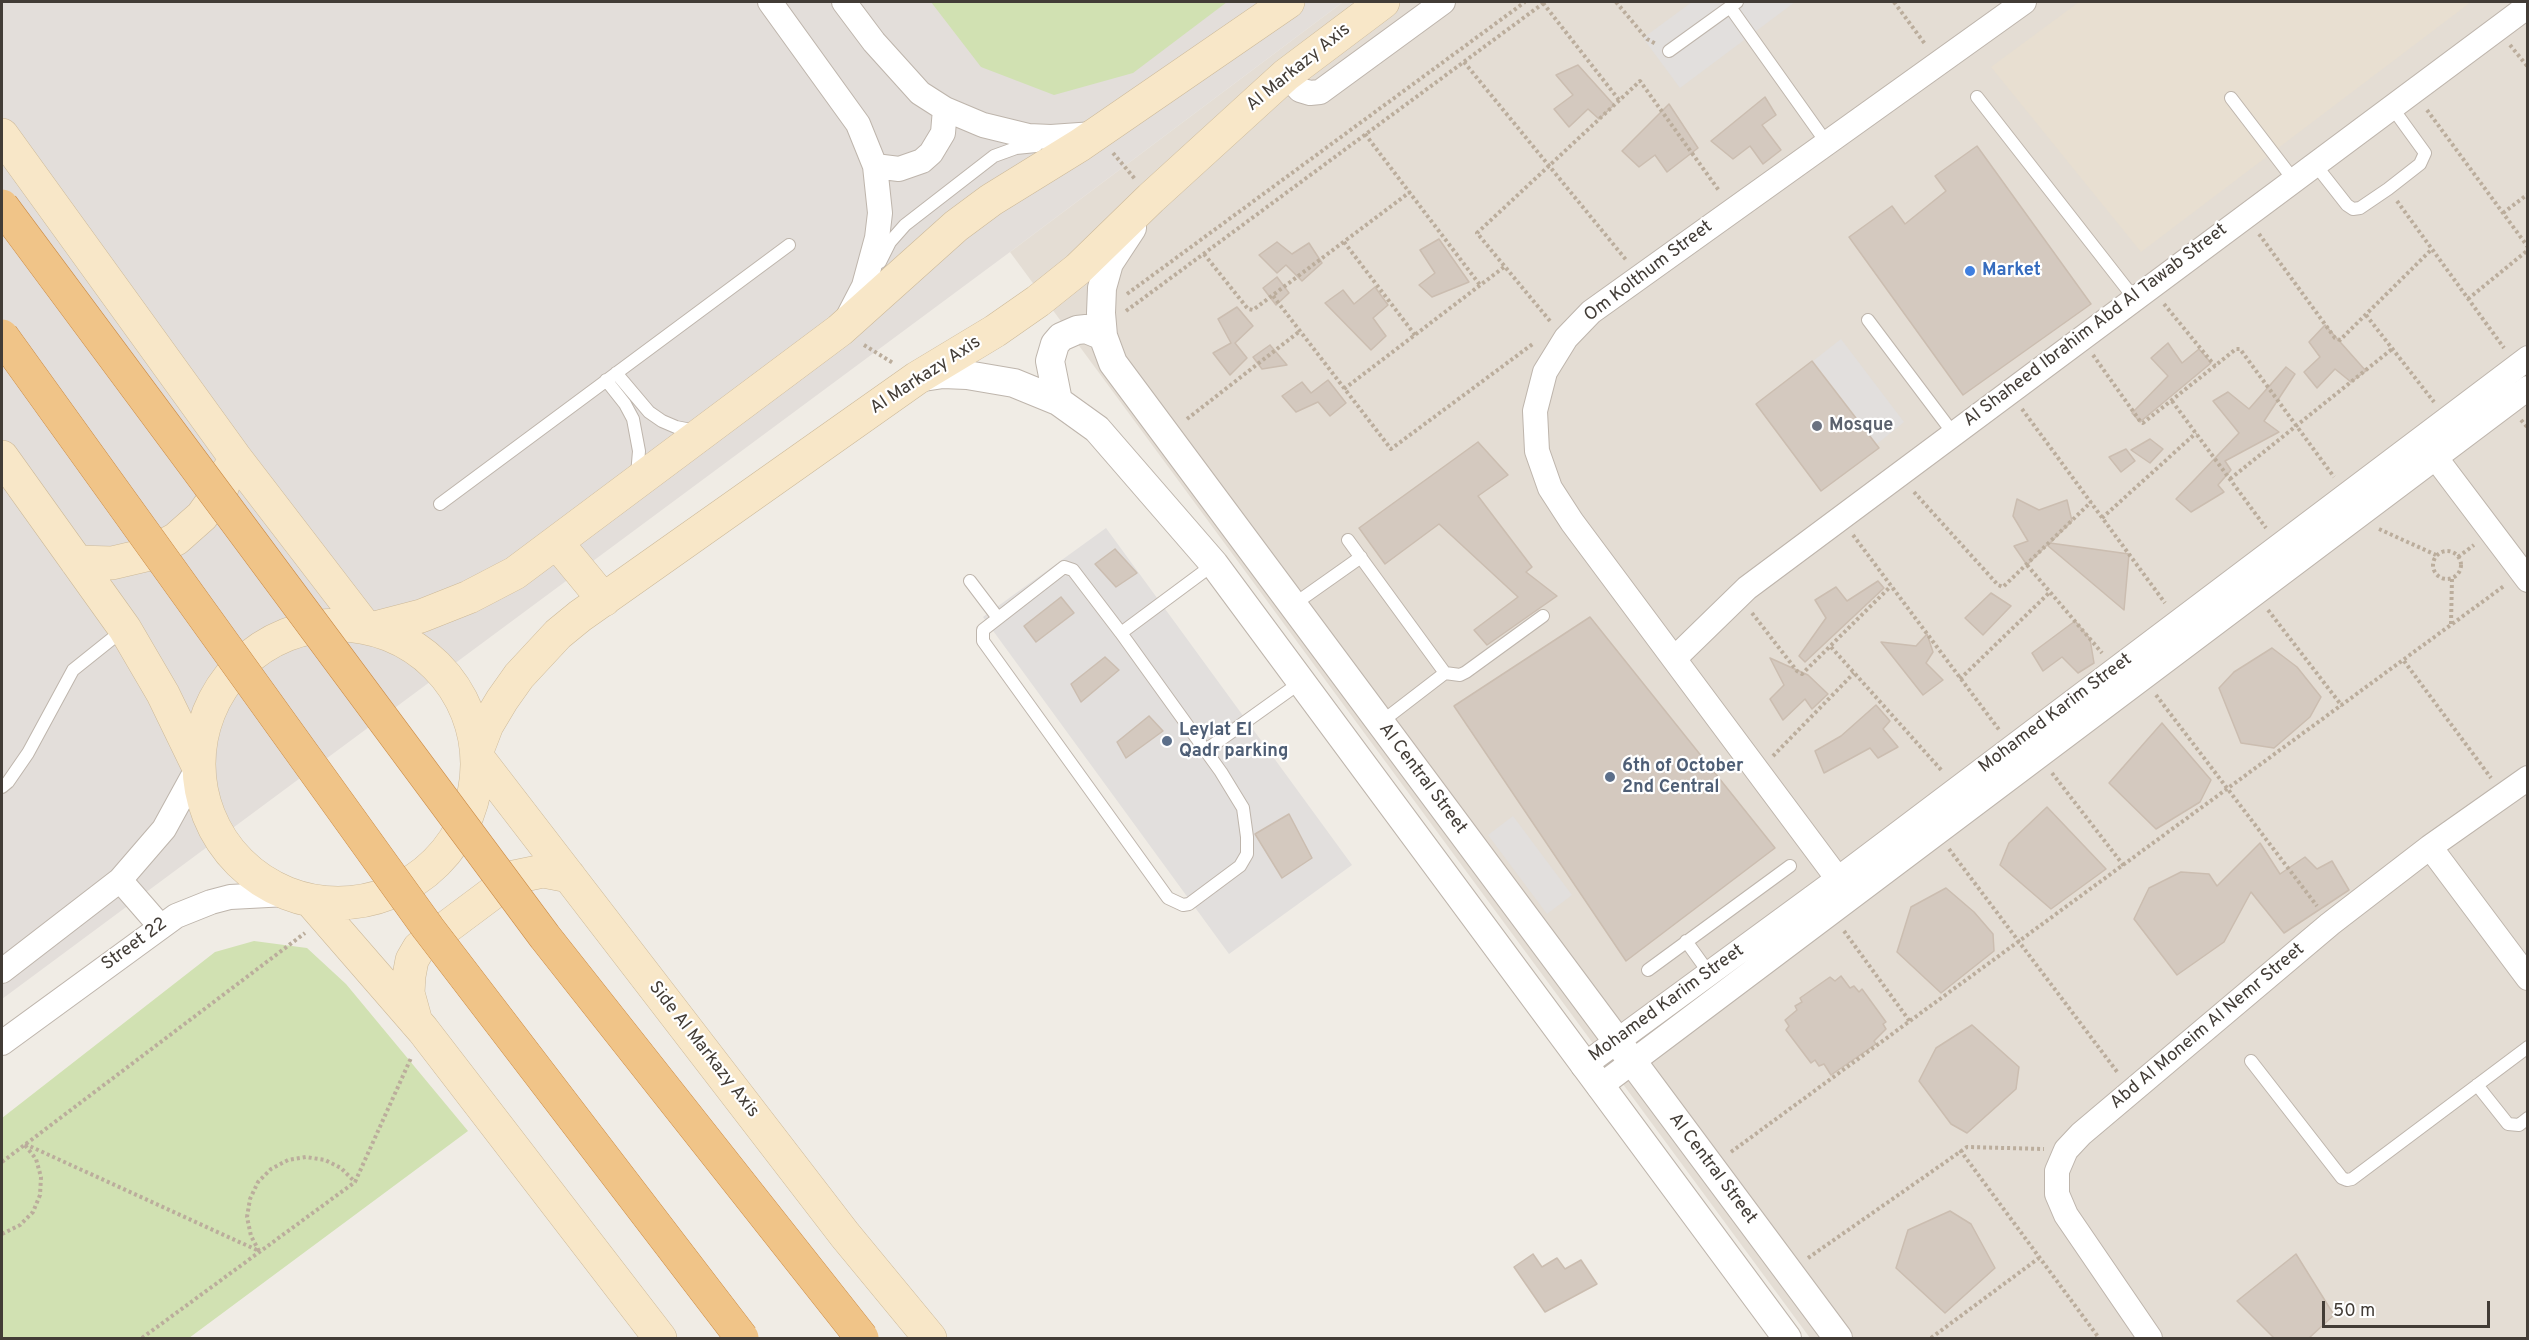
<!DOCTYPE html>
<style>
body{margin:0}
#map{position:relative;width:2529px;height:1340px;overflow:hidden;background:#f0ece5;font-family:Overpass,sans-serif}
canvas{display:block}
.frame{position:absolute;inset:0;border:3px solid #423c36;pointer-events:none}
.scale{position:absolute;left:2322px;top:1301px;width:168px;height:27px;box-sizing:border-box;border:3px solid #423c36;border-top:0;padding-left:8px;font-size:18px;line-height:21px;white-space:nowrap;color:#423c36;-webkit-text-stroke:4px #fff;paint-order:stroke}
</style>
<div id="map">
<canvas width="2529" height="1340"></canvas>
<div class="frame"></div>
<div class="scale">50 m</div>
</div>
<script>
const ctx = document.querySelector('canvas').getContext('2d');
ctx.lineJoin = 'round';
function fillPath(path, color) {
  ctx.fillStyle = color;
  ctx.fill(path, 'evenodd');
}
function toPath(rows) {
  const path = new Path2D();
  for (const r of rows) {
    if (r.length === 3) {
      path.moveTo(r[0] + r[2], r[1]);
      path.arc(r[0], r[1], r[2], 0, 2 * Math.PI);
      continue;
    }
    path.moveTo(r[0], r[1]);
    for (let i = 2; i < r.length; i += 2) path.lineTo(r[i], r[i + 1]);
  }
  return path;
}
function stroke(path, color, width, dash) {
  ctx.strokeStyle = color;
  ctx.lineWidth = width;
  ctx.lineCap = dash ? 'butt' : 'round';
  ctx.setLineDash(dash || []);
  ctx.stroke(path);
}
function label(font, color, halo, rows, align = 'center') {
  ctx.font = font + ' Overpass,sans-serif';
  ctx.lineWidth = 4.5;
  ctx.setLineDash([]);
  ctx.textBaseline = 'middle';
  ctx.strokeStyle = halo;
  ctx.fillStyle = color;
  for (const [text, x, y, turn = 0] of rows) {
    ctx.save();
    ctx.translate(x, y);
    ctx.rotate((+turn || 0) * Math.PI / 180);
    ctx.textAlign = isNaN(turn) ? turn : align;
    if (halo) ctx.strokeText(text, 0, 0);
    ctx.fillText(text, 0, 0);
    ctx.restore();
  }
}
const residential = toPath([
 [1343,2,2527,2,2527,1338,1810,1338,1010,252]
]);
const industrial = toPath([
 [2,2,1343,2,1010,252,2,999]
]);
const education = toPath([
 [2079,2,2471,2,2141,252,1991,67]
]);
const green = toPath([
 [931,2,1227,2,1133,73,1054,95,981,67],
 [254,941,307,948,346,984,468,1131,189,1338,2,1338,2,1118,215,952]
]);
const parking = toPath([
 [1692,2,1795,2,1680,88,1643,38],
 [1841,339,1904,422,1877,444,1813,361],
 [1106,528,1352,865,1229,954,983,617],
 [1513,816,1572,895,1547,914,1488,835]
]);
const building = toPath([
 [1578,65,1614,105,1599,119,1588,109,1569,127,1554,109,1573,95,1556,75,1578,65],
 [1765,97,1776,115,1762,125,1781,150,1763,164,1750,146,1733,159,1711,141,1765,97],
 [1669,104,1698,148,1667,172,1655,155,1639,167,1622,151,1669,104],
 [1977,146,2091,304,1963,395,1849,237,1892,206,1905,224,1946,191,1935,176,1977,146],
 [1439,239,1469,282,1432,297,1419,285,1435,273,1420,250,1439,239],
 [1277,242,1292,254,1309,243,1322,263,1302,281,1286,265,1277,273,1259,255,1277,242],
 [1277,277,1289,293,1276,305,1263,288,1277,277],
 [1375,287,1388,305,1373,318,1386,336,1371,350,1325,303,1343,290,1354,304,1375,287],
 [1237,307,1253,326,1235,343,1247,358,1230,375,1213,353,1231,343,1218,319,1237,307],
 [2325,325,2366,371,2351,382,2335,369,2317,388,2304,372,2320,357,2309,342,2325,325],
 [2168,343,2182,363,2199,349,2211,363,2140,422,2132,413,2168,376,2151,358,2168,343],
 [1270,345,1287,365,1262,369,1253,357,1270,345],
 [1812,361,1879,448,1821,491,1756,404,1812,361],
 [2286,367,2295,374,2264,421,2279,432,2225,461,2231,470,2218,485,2224,492,2191,512,2176,499,2239,433,2213,401,2228,392,2249,409,2286,367],
 [1328,380,1346,403,1330,416,1318,402,1296,412,1282,396,1302,382,1311,393,1328,380],
 [2150,439,2163,449,2150,463,2131,450,2150,439],
 [1478,442,1508,475,1478,496,1532,567,1526,572,1557,596,1487,645,1474,630,1518,597,1439,524,1385,564,1359,528,1478,442],
 [2126,449,2135,461,2121,472,2109,457,2126,449],
 [2017,499,2039,510,2067,500,2072,521,2050,543,2129,554,2124,610,2047,545,2027,565,2014,546,2028,541,2013,516,2017,499],
 [1115,549,1137,573,1116,587,1095,564,1115,549],
 [1878,581,1884,588,1805,662,1799,656,1826,618,1815,600,1836,587,1847,601,1878,581],
 [1991,593,2011,606,1983,635,1965,618,1991,593],
 [1061,597,1074,613,1036,642,1024,626,1061,597],
 [1590,617,1775,848,1626,961,1454,706,1590,617],
 [2075,621,2090,639,2094,663,2078,673,2062,657,2043,671,2032,653,2075,621],
 [1927,634,1933,652,1926,663,1943,680,1923,695,1881,642,1916,646,1927,634],
 [2272,648,2297,667,2321,697,2310,717,2274,748,2241,743,2219,688,2234,672,2272,648],
 [1105,657,1119,670,1081,702,1071,684,1105,657],
 [1770,658,1808,675,1828,694,1812,709,1805,699,1783,720,1770,699,1784,685,1770,658],
 [1876,705,1890,721,1883,729,1898,747,1878,758,1870,748,1824,773,1815,751,1841,736,1876,705],
 [1149,716,1163,731,1126,758,1117,742,1149,716],
 [2162,723,2211,780,2200,802,2156,829,2109,783,2162,723],
 [2047,807,2106,869,2051,909,2000,865,2009,843,2047,807],
 [1289,814,1312,858,1282,878,1255,834,1289,814],
 [2260,843,2280,874,2305,857,2317,869,2332,861,2349,890,2284,933,2251,892,2224,942,2177,975,2134,919,2149,888,2181,872,2209,874,2217,886,2260,843],
 [1946,888,1974,912,1993,934,1994,951,1941,993,1897,952,1911,907,1946,888],
 [1841,976,1850,988,1854,986,1859,992,1862,989,1886,1022,1883,1024,1886,1029,1874,1041,1876,1044,1831,1075,1824,1064,1819,1066,1815,1060,1811,1063,1786,1030,1789,1026,1785,1020,1797,1010,1795,1006,1802,1002,1800,998,1830,977,1835,981,1841,976],
 [1972,1025,2019,1067,2016,1089,1967,1133,1951,1124,1919,1081,1936,1048,1972,1025],
 [1950,1211,1971,1224,1995,1268,1945,1313,1896,1268,1908,1230,1950,1211],
 [1533,1254,1542,1267,1557,1258,1565,1269,1581,1260,1597,1284,1545,1312,1514,1267,1533,1254],
 [2296,1254,2334,1315,2309,1338,2274,1338,2237,1301,2296,1254]
]);
const path = toPath([
 [1616,2,1647,39,1656,44],
 [1894,2,1925,44],
 [1543,3,1619,100],
 [2510,45,2528,67],
 [1464,62,1627,261],
 [2427,110,2528,247],
 [1365,134,1480,285],
 [1113,153,1135,179],
 [2397,201,2504,348],
 [2503,213,2528,194],
 [2259,234,2335,338,2340,340,2432,249],
 [1344,242,1415,335],
 [1204,254,1248,309,1253,310,1410,192],
 [1127,294,1525,2],
 [1273,296,1391,449,1534,343],
 [2468,299,2528,250],
 [2164,304,2215,366],
 [1126,311,1545,2],
 [2366,315,2434,402],
 [1550,321,1477,233,1640,81,1720,192],
 [864,345,893,363],
 [2093,355,2140,421,2143,423,2236,349,2240,349,2334,477],
 [1344,389,1504,267],
 [2172,401,2266,528],
 [2022,409,2165,603],
 [1187,419,1300,331],
 [2521,420,2528,428],
 [2230,479,2392,349],
 [1914,492,1998,585,2003,587,2091,502],
 [2102,518,2196,433],
 [2379,529,2436,555],
 [1853,535,2000,731],
 [2447,565,14],
 [2458,557,2474,545],
 [2027,565,2102,653],
 [2268,610,2342,706],
 [1752,613,1797,671,1802,674,1891,586],
 [2451,624,2452,578],
 [1831,647,1943,772],
 [2404,661,2491,778],
 [1960,679,2050,592],
 [2156,695,2317,906],
 [1773,756,1854,673],
 [2052,773,2124,866],
 [1949,849,2118,1073],
 [1844,931,1911,1023],
 [25,1144,259,1251],
 [1960,1150,2099,1338],
 [1731,1152,2504,586],
 [2,1162,305,933],
 [2,1234,20,1225,33,1212,40,1195,41,1177,36,1159,25,1145],
 [259,1251,251,1236,247,1217,250,1199,258,1182,271,1169,288,1160,306,1157,325,1160,341,1168,355,1182],
 [1808,1258,1967,1147,2044,1149],
 [142,1338,355,1182,411,1058],
 [1931,1338,2039,1258]
]);
const service = toPath([
 [1730,7,1826,142],
 [1669,51,1737,2],
 [1977,97,2134,298],
 [2231,98,2293,179],
 [2314,163,2347,205,2353,209,2360,208,2388,189,2420,164,2425,153,2391,106],
 [880,262,890,242,905,225,994,156,1016,148,1036,146],
 [1868,320,1953,433],
 [616,373,649,412,662,421,676,427,696,431],
 [606,380,625,404,633,419,639,451,637,475],
 [440,504,789,245],
 [1348,540,1445,673,1460,675,1466,672,1543,616],
 [1064,567,1073,570,1121,633,1221,772,1243,808,1247,837,1247,854,1240,866,1189,904,1183,905,1168,898,983,641,983,630,1064,567],
 [970,581,998,618],
 [1293,605,1361,557],
 [1121,633,1214,564],
 [1380,723,1445,673],
 [1206,750,1301,682],
 [2,787,8,782,28,753,73,670,123,630],
 [1686,941,1709,973],
 [1648,970,1790,866],
 [2251,1061,2342,1178,2347,1180,2352,1179,2528,1047],
 [2477,1085,2508,1124,2519,1125,2528,1118]
]);
const minor = toPath([
 [770,2,858,124,875,166,880,213,877,238,864,286,849,315],
 [844,2,874,42,920,93,945,109,983,125,1028,136,1051,137,1094,134],
 [1286,75,1300,90,1310,93,1320,92,1443,2],
 [875,166,899,169,922,161,931,153,943,133,945,109],
 [2426,445,2528,580],
 [1674,659,1747,588,2528,6],
 [2430,847,2528,978],
 [1838,879,1572,522,1550,488,1537,451,1535,411,1545,372,1566,338,1591,312,2024,2],
 [120,880,160,926],
 [2,971,120,880,164,829,198,767],
 [2,1043,176,916,211,902,230,897,287,894],
 [1583,1066,1838,879,2528,358],
 [1599,1087,2528,388],
 [2150,1338,2066,1215,2057,1194,2057,1171,2066,1150,2081,1134,2330,924,2430,847,2528,778]
]);
const tertiary = toPath([
 [1132,228,1109,263,1102,288,1101,313,1103,336,1113,363,1838,1338],
 [917,378,943,374,967,375,1014,383,1058,401,1097,429,1214,564,1787,1338],
 [1058,401,1050,361,1055,344,1061,337,1077,330,1086,329,1103,336]
]);
const secondary = toPath([
 [2,135,234,456,366,628],
 [2,457,125,629,163,694,198,766],
 [557,543,604,600],
 [77,562,112,563,146,555,176,539,202,516,222,488,228,471],
 [338,764,139],
 [371,629,421,616,469,597,515,573,840,330,956,226,991,200,1080,145,1288,2],
 [477,751,487,725,502,700,519,676,558,634,580,616,917,378,995,331,1038,301,1078,269,1151,198,1286,75,1383,2],
 [478,758,845,1235,930,1338],
 [311,901,423,1030,660,1338],
 [416,1022,408,993,409,976,412,960,419,948,514,877,543,871,569,876]
]);
const trunkBridge = toPath([
 [2,206,545,937,862,1338],
 [2,336,428,928,742,1338]
]);
const markers = [
 [1970,271,6,"#3f7fe0"],
 [1817,426,6,"#6b7280"],
 [1167,741,6,"#5c6f8a"],
 [1610,777,6,"#5c6f8a"]
];
const streetNames = [
 ["Al Markazy Axis",1299,68,-39],
 ["Om Kolthum Street",1649,272,-37],
 ["Al Shaheed Ibrahim Abd Al Tawab Street",2096,326,-37],
 ["Al Markazy Axis",926,376,-33],
 ["Mohamed Karim Street",2056,714,-37],
 ["Al Central Street",1422,779,53],
 ["Street 22",135,945,-36],
 ["Mohamed Karim Street",1667,1004,-36],
 ["Abd Al Moneim Al Nemr Street",2208,1027,-40],
 ["Side Al Markazy Axis",703,1050,52],
 ["Al Central Street",1712,1169,53]
];
const shopNames = [
 ["Market",1982,271]
];
const worshipNames = [
 ["Mosque",1829,426]
];
const serviceNames = [
 ["Leylat El",1179,731],
 ["Qadr parking",1179,752],
 ["6th of October",1622,767],
 ["2nd Central",1622,788]
];
fillPath(residential, '#e4ddd4');
fillPath(industrial, '#e3deda');
fillPath(education, '#e8dfd1');
fillPath(green, '#d1e1b2');
fillPath(parking, '#e2dfdd');
fillPath(building, '#d4c9bf');
stroke(building, '#cbbdb0', 1.5);
stroke(service, '#beb5ac', 14);
stroke(minor, '#beb5ac', 26);
stroke(tertiary, '#beb5ac', 30);
stroke(secondary, '#ccb999', 34);
stroke(path, '#bbad9c', 4, [3, 3]);
stroke(service, '#fff', 12);
stroke(minor, '#fff', 24);
stroke(tertiary, '#fff', 28);
stroke(secondary, '#f8e7c8', 33);
stroke(trunkBridge, '#cb8b44', 34, []);
stroke(trunkBridge, '#f0c488', 33);
for (const [x, y, r, color] of markers) {
  const dot = new Path2D();
  dot.arc(x, y, r, 0, 2 * Math.PI);
  ctx.fillStyle = color;
  ctx.fill(dot);
  stroke(dot, '#fff', 2);
}
label('18px', '#423c36', '#fff', streetNames);
label('bold 18px', '#366cbe', '#fff', shopNames, 'left');
label('bold 18px', '#5b616d', '#fff', worshipNames, 'left');
label('bold 18px', '#4e5e75', '#fff', serviceNames, 'left');
</script>
